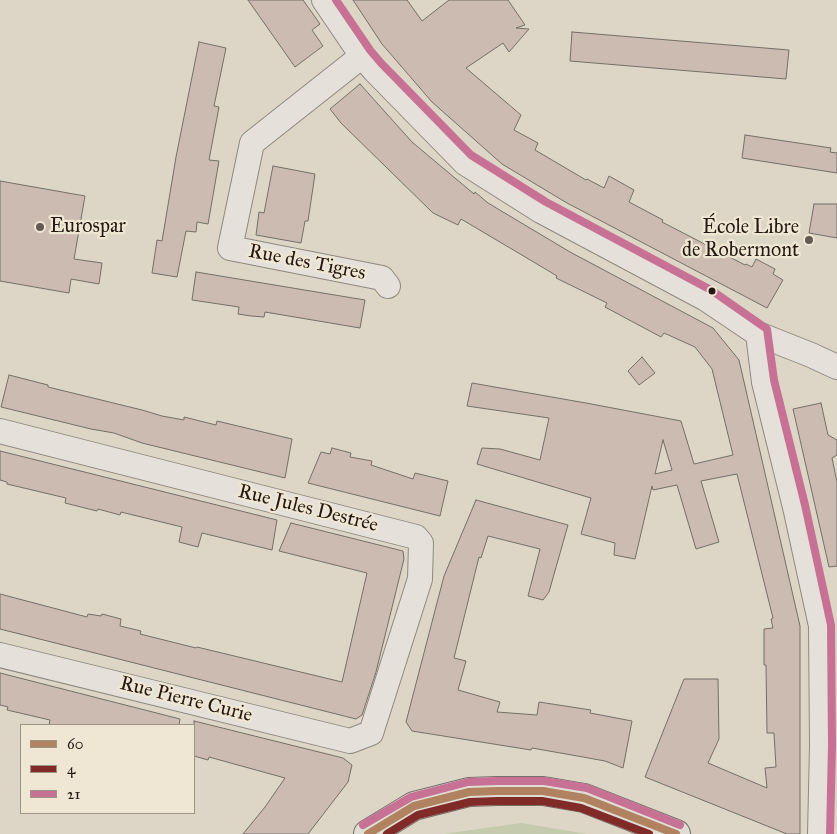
<!DOCTYPE html>
<meta charset="utf-8">
<style>
body{margin:0}
#map{position:relative;width:837px;height:834px;overflow:hidden;background:#ddd6c7;font-family:"IM FELL Great Primer",serif}
canvas{display:block}
.legend{position:absolute;left:20px;top:724px;width:175px;height:90px;box-sizing:border-box;background:#efe7d4;border:1px solid #9e9486;margin:0;padding:6px 9px;list-style:none;font-size:15px;color:#251711}
.legend li{display:flex;align-items:center;gap:10px;height:25px}
.legend b{width:25px;border:1px solid #9e9486}
</style>
<div id="map">
<canvas width="837" height="834"></canvas>
<ul class="legend">
<li><b style="height:6px;background:#b0825f"></b>60</li>
<li><b style="height:6px;background:#812b29"></b>4</li>
<li><b style="height:6px;background:#c77195"></b>21</li>
</ul>
</div>
<script>
const ctx = document.querySelector('canvas').getContext('2d');
ctx.lineJoin = 'round';
function fillPath(path, color) {
  ctx.fillStyle = color;
  ctx.fill(path, 'evenodd');
}
function toPath(rows) {
  const path = new Path2D();
  for (const r of rows) {
    path.moveTo(r[0], r[1]);
    for (let i = 2; i < r.length; i += 2) path.lineTo(r[i], r[i + 1]);
  }
  return path;
}
function stroke(path, color, width, dash) {
  ctx.strokeStyle = color;
  ctx.lineWidth = width;
  ctx.lineCap = dash ? 'butt' : 'round';
  ctx.setLineDash(dash || []);
  ctx.stroke(path);
}
function label(font, color, halo, rows, align = 'center') {
  ctx.font = font + ' "IM FELL Great Primer",serif';
  ctx.lineWidth = 4.5;
  ctx.setLineDash([]);
  ctx.textBaseline = 'middle';
  ctx.strokeStyle = halo;
  ctx.fillStyle = color;
  for (const [text, x, y, turn = 0] of rows) {
    ctx.save();
    ctx.translate(x, y);
    ctx.rotate((+turn || 0) * Math.PI / 180);
    ctx.textAlign = isNaN(turn) ? turn : align;
    if (halo) ctx.strokeText(text, 0, 0);
    ctx.fillText(text, 0, 0);
    ctx.restore();
  }
}
const green = toPath([
 [521,823,587,834,443,834]
]);
const building = toPath([
 [248,0,303,0,320,24,312,30,323,46,295,67,248,0],
 [353,0,407,0,422,21,449,0,508,0,525,25,516,28,529,29,509,52,503,43,466,68,521,115,514,130,538,143,535,150,586,180,587,179,604,188,609,176,634,190,629,202,663,220,662,222,693,238,745,265,746,264,752,267,756,259,775,269,773,274,783,280,767,308,567,203,502,164,432,102,382,44,353,0],
 [572,32,789,50,786,79,570,61,572,32],
 [199,42,226,48,214,106,219,107,209,160,219,161,208,224,197,222,196,232,186,231,177,277,152,273,157,240,162,241,176,157,199,42],
 [360,84,412,142,474,194,475,192,488,203,570,252,713,328,739,360,800,626,800,834,787,834,645,777,684,679,718,679,719,739,708,763,767,788,765,768,776,767,774,733,767,733,766,665,764,665,764,629,773,628,771,619,773,618,737,474,701,481,719,542,696,549,677,485,653,490,652,486,635,559,614,555,615,543,581,534,591,498,477,464,482,448,500,449,540,460,549,418,467,406,472,383,586,403,681,421,694,464,733,455,712,369,695,347,664,333,661,337,605,307,607,303,556,278,557,276,537,264,461,219,458,225,433,213,341,123,330,109,360,84],
 [663,440,672,470,655,474,663,440],
 [745,135,831,148,830,152,837,153,837,173,742,158,745,135],
 [273,166,315,174,308,221,305,221,301,243,256,235,259,212,264,213,273,166],
 [0,181,85,196,74,259,102,263,99,284,71,279,69,293,0,281,0,181],
 [814,204,837,204,837,238,809,233,814,204],
 [196,272,365,300,360,328,265,312,264,317,251,316,238,314,239,307,192,300,196,272],
 [642,357,655,373,639,385,628,371,642,357],
 [9,375,48,385,48,387,142,410,162,416,184,420,184,417,216,425,217,421,292,439,285,478,142,443,114,433,91,429,1,407,9,375],
 [821,403,828,435,837,440,837,455,832,458,837,482,837,566,829,567,793,409,821,403],
 [332,448,351,453,350,457,372,461,371,465,413,479,415,473,448,481,440,516,308,483,321,452,330,454,332,448],
 [0,451,277,520,272,550,202,533,198,547,179,542,182,527,121,512,120,515,98,509,97,511,65,503,66,498,7,484,7,482,0,480,0,451],
 [476,500,568,525,549,592,543,600,528,596,540,549,488,536,481,558,479,557,454,658,466,661,458,690,500,702,497,712,537,715,539,702,591,710,590,713,632,721,623,768,605,761,583,757,532,748,531,750,412,731,406,722,444,576,476,500],
 [291,523,403,551,404,559,376,672,362,715,356,719,0,629,0,594,87,617,88,614,101,616,102,614,121,619,120,626,141,631,140,634,196,648,197,647,342,682,367,573,279,551,291,523],
 [0,673,180,719,179,725,49,725,50,720,7,710,8,707,0,705,0,673],
 [194,721,343,758,352,765,348,782,308,834,243,834,265,807,285,778,209,757,208,760,194,756,194,721]
]);
const minor = toPath([
 [324,0,362,56,374,70,465,163,541,211,706,299,758,334,811,355,837,367],
 [362,56,252,143,230,248,382,278,388,286],
 [758,334,764,382,795,507,821,626,822,746,820,834],
 [0,431,416,537,421,543,420,579,371,733,350,741,0,655]
]);
const primary = toPath([
 [368,834,414,806,469,792,497,791,543,791,584,798,676,834]
]);
const bus1 = toPath([
 [368,834,414,806,469,792,497,791,543,791,584,798,676,834]
]);
const bus2 = toPath([
 [387,834,418,815,470,802,497,801,542,801,581,808,649,834]
]);
const bus3 = toPath([
 [336,0,370,50,381,63,471,155,546,202,711,290,767,329,774,380,805,505,831,625,832,746,830,834],
 [363,825,411,797,468,782,497,781,544,781,587,788,680,825]
]);
const markers = [
 [40,227,5,"#655a51"],
 [809,240,5,"#655a51"],
 [712,291,4.5,"#251711"]
];
const poiNames = [
 ["Eurospar",50,227],
 ["École Libre",799,228,"right"],
 ["de Robermont",799,251,"right"]
];
const streetNames = [
 ["Rue des Tigres",307,263,11],
 ["Rue Jules Destrée",308,509,14],
 ["Rue Pierre Curie",186,700,14]
];
fillPath(green, '#c4caac');
fillPath(building, '#cbbbb1');
stroke(building, '#746f67', 1);
stroke(minor, '#8e887f', 26);
stroke(primary, '#746f67', 30);
stroke(minor, '#e5e1da', 24);
stroke(primary, '#e0ddd4', 28);
stroke(bus1, '#b0825f', 8);
stroke(bus2, '#812b29', 8);
stroke(bus3, '#c77195', 8);
for (const [x, y, r, color] of markers) {
  const dot = new Path2D();
  dot.arc(x, y, r, 0, 2 * Math.PI);
  ctx.fillStyle = color;
  ctx.fill(dot);
  stroke(dot, '#efe7d4', 2);
}
label('20px', '#251711', '#efe7d4', poiNames, 'left');
label('20px', '#251711', '#efe7d4', streetNames);
</script>
